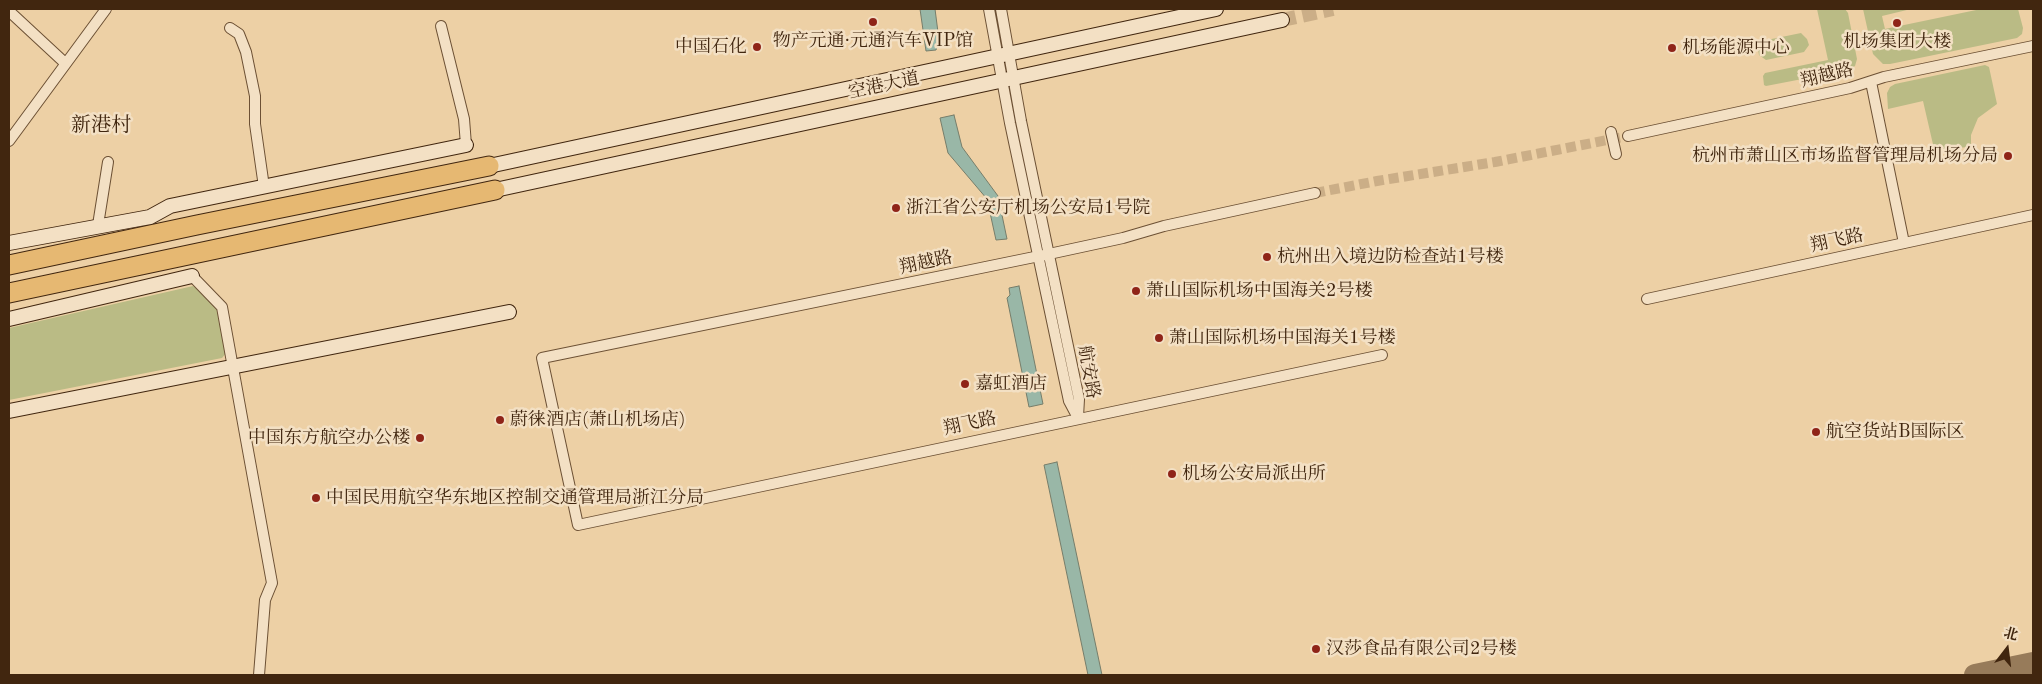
<!DOCTYPE html>
<meta charset="utf-8">
<style>
body{margin:0}
#map{position:relative;width:2042px;height:684px;overflow:hidden;background:#edd0a5;font-family:"Old Standard TT","Noto Serif SC",serif}
canvas{display:block}
.frame{position:absolute;inset:0;border:10px solid #41260f;pointer-events:none}
.north{position:absolute;left:1982px;top:624px;width:50px;height:50px;-webkit-text-stroke:4px #f3e0c4;paint-order:stroke;rotate:15deg;font-size:14px;font-weight:700;line-height:20px;text-align:center;color:#41260f}
.north::after{content:'';display:block;margin:auto;width:18px;height:22px;background:#41260f;clip-path:polygon(50% 0,100% 100%,50% 72%,0 100%)}
</style>
<div id="map">
<canvas width="2042" height="684"></canvas>
<div class="frame"></div>
<div class="north">北</div>
</div>
<script>
const ctx = document.querySelector('canvas').getContext('2d');
ctx.lineJoin = 'round';
function fillPath(path, color) {
  ctx.fillStyle = color;
  ctx.fill(path, 'evenodd');
}
function toPath(rows) {
  const path = new Path2D();
  for (const r of rows) {
    path.moveTo(r[0], r[1]);
    for (let i = 2; i < r.length; i += 2) path.lineTo(r[i], r[i + 1]);
  }
  return path;
}
function stroke(path, color, width, dash) {
  ctx.strokeStyle = color;
  ctx.lineWidth = width;
  ctx.lineCap = dash ? 'butt' : 'round';
  ctx.setLineDash(dash || []);
  ctx.stroke(path);
}
function label(font, color, halo, rows, align = 'center') {
  ctx.font = font + ' "Old Standard TT","Noto Serif SC",serif';
  ctx.lineWidth = 5;
  ctx.setLineDash([]);
  ctx.textBaseline = 'middle';
  ctx.strokeStyle = halo;
  ctx.fillStyle = color;
  for (const [text, x, y, turn = 0] of rows) {
    ctx.save();
    ctx.translate(x, y);
    ctx.rotate((+turn || 0) * Math.PI / 180);
    ctx.textAlign = isNaN(turn) ? turn : align;
    if (halo) ctx.strokeText(text, 0, 0);
    ctx.fillText(text, 0, 0);
    ctx.restore();
  }
}
const green = toPath([
 [1817,9,1845,9,1848,13,1857,59,1855,66,1849,70,1766,86,1764,85,1763,76,1765,73,1828,60],
 [1863,9,1911,9,1882,16,1885,29,1981,9,2018,9,2023,28,2022,34,2017,38,1890,64,1883,64,1873,54],
 [1801,33,1807,39,1809,45,1804,52,1766,60,1759,55,1758,49,1762,41],
 [1985,65,1989,67,1997,104,1978,118,1971,135,1971,146,1935,153,1923,101,1888,109,1887,93,1890,87,1895,84],
 [193,286,208,296,218,310,227,352,222,358,9,400,9,328]
]);
const water = toPath([
 [920,9,935,9,939,40,936,50,926,51,920,9],
 [954,115,962,147,998,196,1007,239,996,240,987,199,948,153,940,118,954,115],
 [1019,286,1043,404,1029,407,1007,298,1010,295,1009,288,1019,286],
 [1057,462,1102,675,1088,675,1044,465,1057,462]
]);
const taxiway = toPath([
 [1975,675,2033,663]
]);
const streetTunnel = toPath([
 [1315,193,1377,181,1495,162,1628,136]
]);
const secondaryTunnel = toPath([
 [1282,20,1333,9]
]);
const street = toPath([
 [989,9,1010,123,1069,401,1078,418],
 [1001,9,1021,121,1079,399,1078,417],
 [9,11,65,63],
 [441,26,464,119,466,145],
 [230,28,239,34,246,52,255,96,255,124,264,187],
 [1871,82,1904,243],
 [1611,132,1616,154],
 [1628,136,1850,88,1884,77,2033,46],
 [9,141,106,9],
 [1315,193,1164,226,1123,238,1049,254,542,358,578,525,1382,355],
 [98,225,108,162],
 [192,276,222,307,272,583,265,600,259,675],
 [1647,299,2033,215]
]);
const secondary = toPath([
 [489,166,1216,9],
 [495,190,1282,20],
 [9,243,150,217,170,206,466,145],
 [9,319,192,276],
 [9,411,509,312]
]);
const highway = toPath([
 [9,265,197,225,489,166],
 [9,293,495,190]
]);
const markers = [
 [873,22,5,"#8f2418"],
 [1897,23,5,"#8f2418"],
 [757,47,5,"#8f2418"],
 [1672,48,5,"#8f2418"],
 [2008,156,5,"#8f2418"],
 [896,208,5,"#8f2418"],
 [1267,257,5,"#8f2418"],
 [1136,291,5,"#8f2418"],
 [1159,338,5,"#8f2418"],
 [965,384,5,"#8f2418"],
 [500,420,5,"#8f2418"],
 [1816,432,5,"#8f2418"],
 [420,438,5,"#8f2418"],
 [1172,474,5,"#8f2418"],
 [316,498,5,"#8f2418"],
 [1316,649,5,"#8f2418"]
];
const poiNames = [
 ["物产元通·元通汽车VIP馆",873,41,"center"],
 ["机场集团大楼",1897,42,"center"],
 ["中国石化",747,47,"right"],
 ["机场能源中心",1682,48],
 ["杭州市萧山区市场监督管理局机场分局",1998,156,"right"],
 ["浙江省公安厅机场公安局1号院",906,208],
 ["杭州出入境边防检查站1号楼",1277,257],
 ["萧山国际机场中国海关2号楼",1146,291],
 ["萧山国际机场中国海关1号楼",1169,338],
 ["嘉虹酒店",975,384],
 ["蔚徕酒店(萧山机场店)",510,420],
 ["航空货站B国际区",1826,432],
 ["中国东方航空办公楼",410,438,"right"],
 ["机场公安局派出所",1182,474],
 ["中国民用航空华东地区控制交通管理局浙江分局",326,498],
 ["汉莎食品有限公司2号楼",1326,649]
];
const streetNames = [
 ["翔越路",1827,76,-13],
 ["空港大道",884,86,-12],
 ["翔飞路",1837,241,-12],
 ["翔越路",926,263,-12],
 ["航安路",1088,372,80],
 ["翔飞路",970,424,-12]
];
const quarterNames = [
 ["新港村",101,126]
];
fillPath(green, '#babb85');
fillPath(water, '#99b7a7');
stroke(water, '#767d6a', 1);
stroke(taxiway, '#977b5a', 22);
stroke(streetTunnel, '#cbae87', 10, [10, 5]);
stroke(secondaryTunnel, '#cbae87', 14, [14, 7]);
stroke(street, '#6c5034', 12);
stroke(secondary, '#41260f', 16);
stroke(highway, '#41260f', 21);
stroke(street, '#f3e0c4', 10);
stroke(secondary, '#f3e0c4', 14);
stroke(highway, '#e6b872', 19);
for (const [x, y, r, color] of markers) {
  const dot = new Path2D();
  dot.arc(x, y, r, 0, 2 * Math.PI);
  ctx.fillStyle = color;
  ctx.fill(dot);
  stroke(dot, '#f3e0c4', 2);
}
label('18px', '#41260f', '#f3e0c4', poiNames, 'left');
label('18px', '#41260f', '#f3e0c4', streetNames);
label('20px', '#41260f', '#f3e0c4', quarterNames);
</script>
